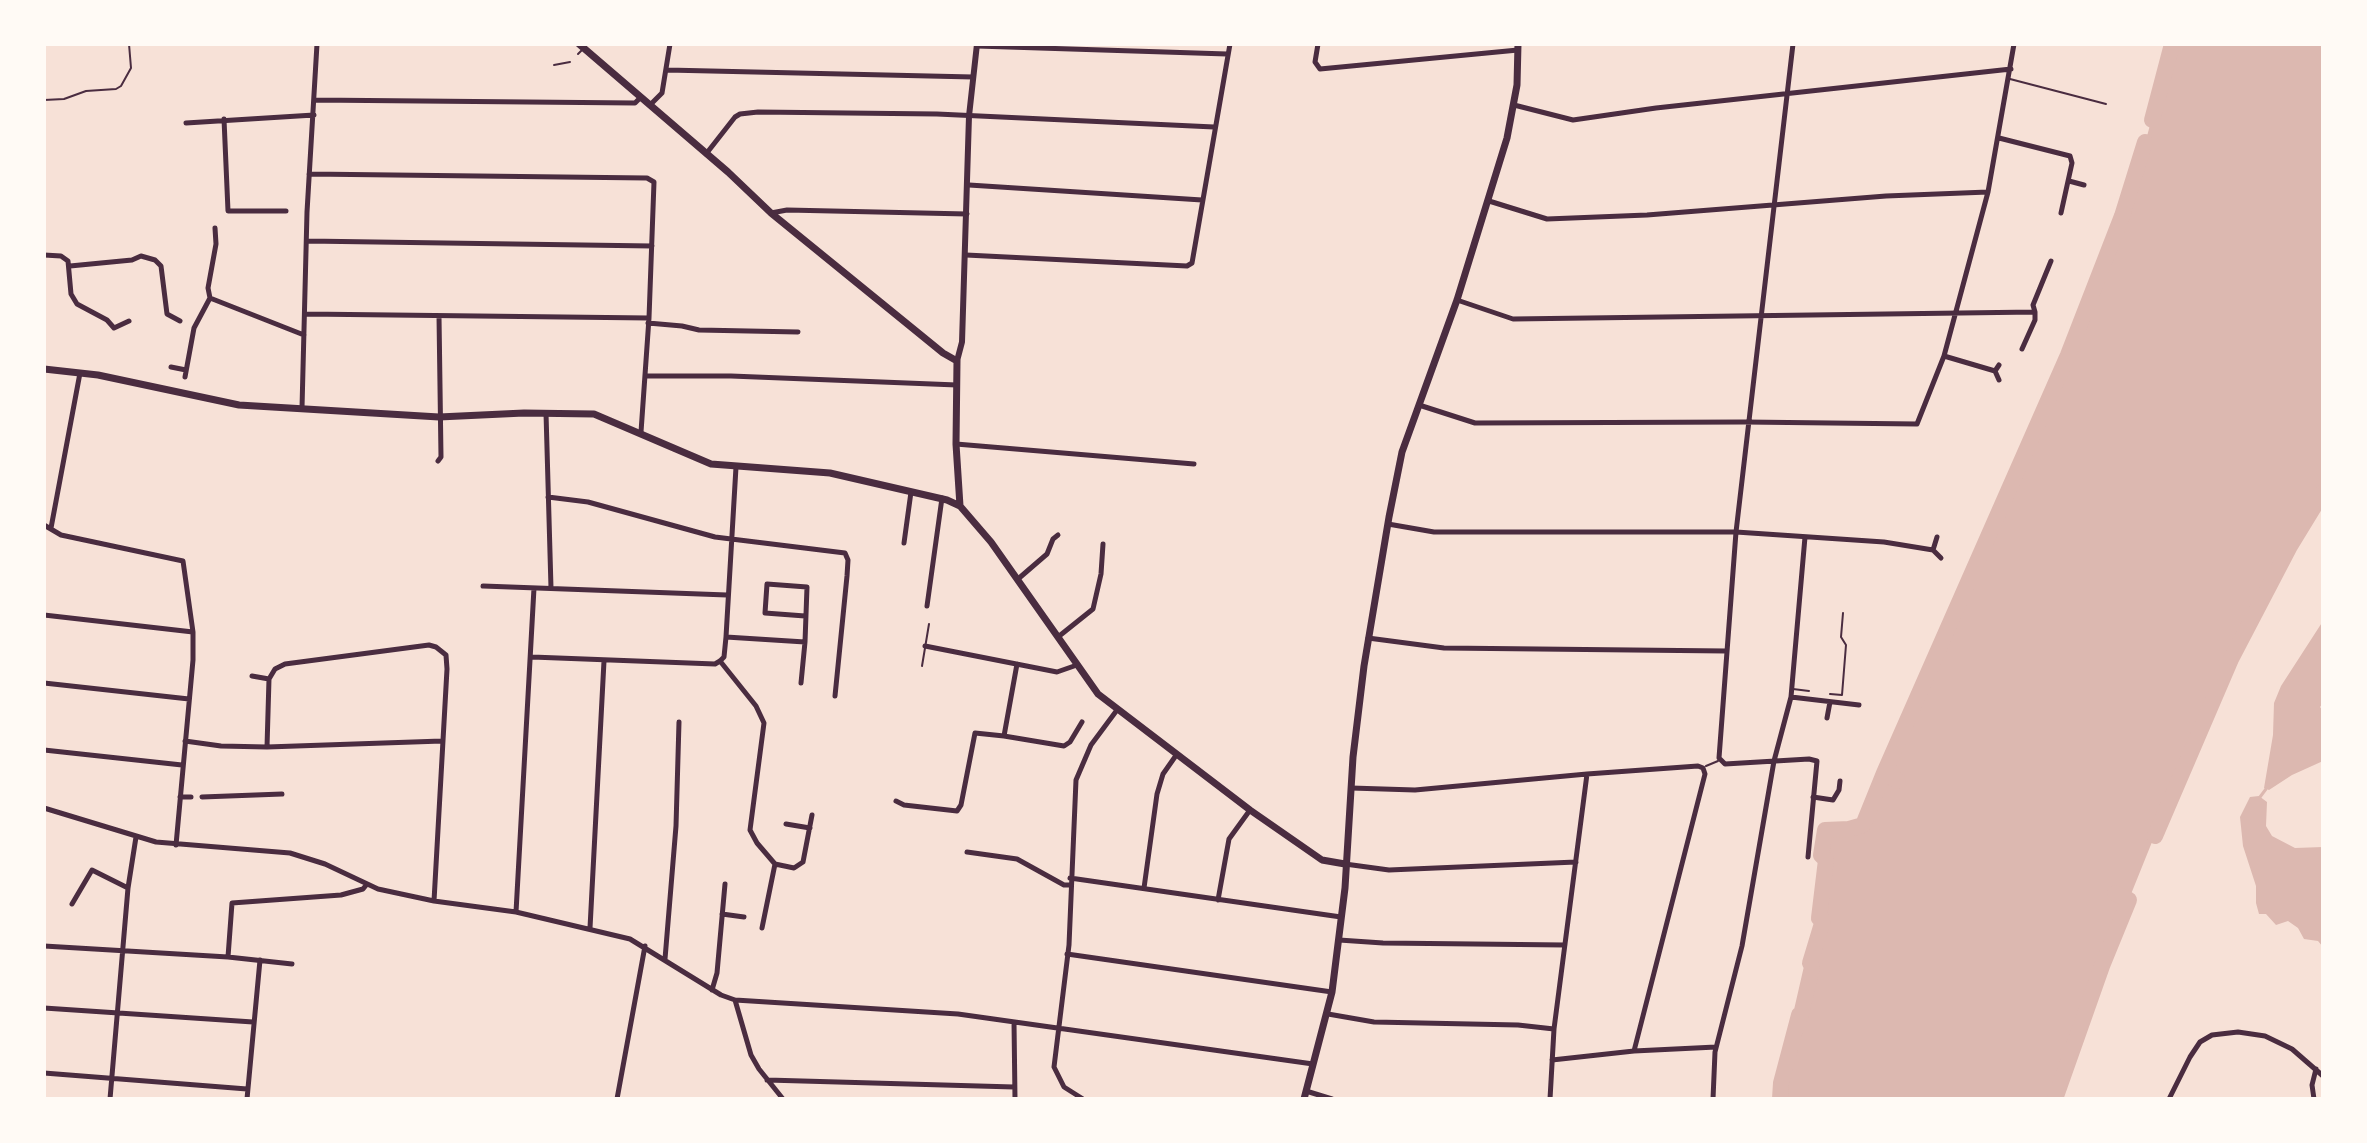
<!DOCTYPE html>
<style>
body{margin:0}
#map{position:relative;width:2367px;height:1143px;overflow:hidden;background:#f7e1d7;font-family:Rubik,sans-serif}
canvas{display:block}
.frame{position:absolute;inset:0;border:46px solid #fffaf5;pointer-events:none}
</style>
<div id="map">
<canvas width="2367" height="1143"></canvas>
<div class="frame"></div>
</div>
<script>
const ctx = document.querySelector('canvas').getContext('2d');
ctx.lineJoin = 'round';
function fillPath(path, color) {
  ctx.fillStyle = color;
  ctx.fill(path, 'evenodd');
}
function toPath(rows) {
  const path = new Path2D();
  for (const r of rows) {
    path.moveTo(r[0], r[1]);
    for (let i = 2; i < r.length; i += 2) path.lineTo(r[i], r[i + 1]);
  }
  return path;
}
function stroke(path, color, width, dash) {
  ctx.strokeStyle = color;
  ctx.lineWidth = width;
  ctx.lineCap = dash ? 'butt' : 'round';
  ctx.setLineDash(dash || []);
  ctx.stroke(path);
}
const water = toPath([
 [2172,44,2323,44,2323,492,2290,546,2231,659,2175,785,2102,966,2055,1099,1780,1099,1781,1083,1799,1015,1801,1015,1812,967,1810,963,1822,921,1819,918,1826,860,1821,855,1825,830,1856,828,1863,825,1867,818,1925,675,2091,299,2140,162],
 [2323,621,2323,703,2320,707,2323,711,2323,761,2292,775,2269,790,2264,788,2273,735,2274,703,2281,686],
 [2259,796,2267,802,2266,826,2272,836,2295,848,2323,847,2323,947,2318,941,2304,939,2298,928,2288,921,2276,925,2266,914,2259,914,2256,903,2256,886,2243,846,2240,817,2250,797]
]);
const stream = toPath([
 [2260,797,2266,789]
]);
const river = toPath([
 [2152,120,2172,44],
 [1898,781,1884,773,2068,355,2122,216,2145,142],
 [2155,836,2231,659,2290,546,2323,492],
 [1780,1099,1781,1083,1799,1015,1801,1015,1812,967,1810,963,1823,920,1819,918,1826,860,1821,855,1825,830,1849,829,1863,825,1884,773,1891,777],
 [2055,1099,2102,966,2129,900,2115,893]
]);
const service = toPath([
 [578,54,583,49],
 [554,65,570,62],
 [2010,79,2106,104],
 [44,100,64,99,86,91,116,89,121,86,131,68,129,44],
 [922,666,929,624],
 [1793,689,1809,691],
 [1830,694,1842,695,1846,645,1841,637,1843,613],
 [1706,766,1718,761]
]);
const minor = toPath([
 [1318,44,1315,62,1320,69,1518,50],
 [1793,44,1736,532,1719,758,1725,764,1809,759,1817,761,1808,857],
 [977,46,1227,54],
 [667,70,973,77],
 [314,100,635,103,641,97],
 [650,105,662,93,670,44],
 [1514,105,1573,120,1656,108,2011,69],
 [224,119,228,211,286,211],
 [186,123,314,115],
 [1999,138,2070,156,2072,163,2061,213],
 [706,154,735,117,740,114,758,112,937,114,1214,127],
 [309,174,647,178,654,182,649,318,641,432],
 [2069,181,2084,185],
 [969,185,1202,200],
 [1489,201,1547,219,1647,215,1886,196,1988,192],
 [771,213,787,210,967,214],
 [307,241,652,246],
 [44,255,61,256,68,261,71,294,77,304,107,320,114,328,129,321],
 [966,255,1187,266,1192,263,1230,44],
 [70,266,132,260,141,256,155,260,161,266,167,314,180,321],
 [210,298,304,335],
 [1457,300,1513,319,2035,312,2035,320,2022,349],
 [2035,312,2033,305,2051,261],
 [306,314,649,318],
 [648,323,682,326,699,330,798,332],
 [1944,356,1995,371,1999,365],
 [171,367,186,370],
 [1995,371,1999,380],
 [645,376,731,376,957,385],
 [185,377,194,328,210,298,208,288,216,244,215,228],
 [1419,405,1475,423,1745,422,1917,424,1944,356,1988,192,2014,44],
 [302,408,307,212,317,44],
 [546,413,551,588],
 [956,444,1194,464],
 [438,461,441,457,439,316],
 [548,497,588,502,715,537,845,553,848,560,847,576,835,696],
 [1388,524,1434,532,1736,532,1884,542,1933,550,1941,558],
 [44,525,61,535,183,561,193,632,193,660,176,845],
 [51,528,80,373],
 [904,543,911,492],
 [1933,550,1937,537],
 [1018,579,1047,554,1053,539,1058,535],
 [483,586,727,595],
 [927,606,942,498],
 [44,615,193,632],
 [726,637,805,642,801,683],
 [1058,637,1093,609,1101,574,1103,544],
 [1368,638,1444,648,1726,651],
 [805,642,807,587,767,584,765,613,805,616],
 [925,646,1057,672,1077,665],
 [532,657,715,664,720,661,724,657,726,637,736,467],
 [720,661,756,706,764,723,750,830,757,843,775,864,762,928],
 [252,676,269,679],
 [44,683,189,699],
 [1791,697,1859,705],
 [1827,718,1830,702],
 [1004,736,1064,746,1070,742,1082,722],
 [185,741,221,746,267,747,269,679,275,669,285,664,429,645,436,647,446,655,447,669,434,901],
 [267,747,442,741],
 [44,750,182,765],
 [1351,788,1415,790,1587,774,1698,766,1703,768,1705,774,1634,1051],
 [180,797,191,797],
 [202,797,282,794],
 [1813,797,1833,800,1839,790,1840,781],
 [896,801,904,805,957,811,961,805,975,733,1004,736,1017,664],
 [44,808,156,842,290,853,325,864,378,889,434,901,516,912,630,939,721,995,735,1000,958,1014,1313,1064],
 [786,824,810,828],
 [967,852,1017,859,1064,885,1070,885],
 [775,864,794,868,803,862,812,815],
 [1345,864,1389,870,1576,862],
 [1070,878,1341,917],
 [1144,888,1157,794,1163,774,1177,754],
 [1218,900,1229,839,1250,810],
 [72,904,92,870,128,888],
 [516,912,534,588],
 [722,914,744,917],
 [590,928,604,661],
 [1339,940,1383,943,1565,945],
 [44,946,228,957,292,964],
 [1067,954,1332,992],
 [228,957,232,903,341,895,363,889,367,884],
 [665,959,676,826,679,722],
 [712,990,717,973,725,884],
 [735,1000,751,1055,759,1069,783,1099],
 [44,1008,253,1022],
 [1328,1014,1374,1022,1518,1025,1554,1029],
 [1014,1022,1015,1099],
 [1552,1060,1634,1051,1716,1047],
 [44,1073,247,1089],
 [767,1080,1014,1087],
 [1306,1091,1332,1099],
 [110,1099,128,888,136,837],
 [247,1099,260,960],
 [617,1099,645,946],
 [1083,1099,1064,1087,1054,1067,1069,945,1076,780,1091,745,1117,710],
 [1550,1099,1554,1029,1587,774],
 [1713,1099,1715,1052,1742,946,1774,761,1791,697,1805,537],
 [2169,1099,2190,1057,2200,1042,2212,1035,2238,1032,2265,1036,2292,1049,2323,1076],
 [2314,1099,2312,1085,2316,1069]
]);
const tertiary = toPath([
 [957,361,962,342,969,116,977,44]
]);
const primary = toPath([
 [579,44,728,172,771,213,943,353,957,361,956,444,960,506],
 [44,369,98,375,239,405,439,417,524,413,594,414,711,464,830,473,947,500,960,506,991,542,1098,694,1250,810,1322,860,1345,864],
 [1304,1099,1332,992,1345,888,1353,757,1364,666,1389,517,1402,452,1457,300,1507,138,1517,85,1518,44]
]);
fillPath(water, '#dcb8b0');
stroke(stream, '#dcb8b0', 3);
stroke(river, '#dcb8b0', 16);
stroke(service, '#4a2c40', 2);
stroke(minor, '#4a2c40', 5);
stroke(tertiary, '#4a2c40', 6);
stroke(primary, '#4a2c40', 7);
</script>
